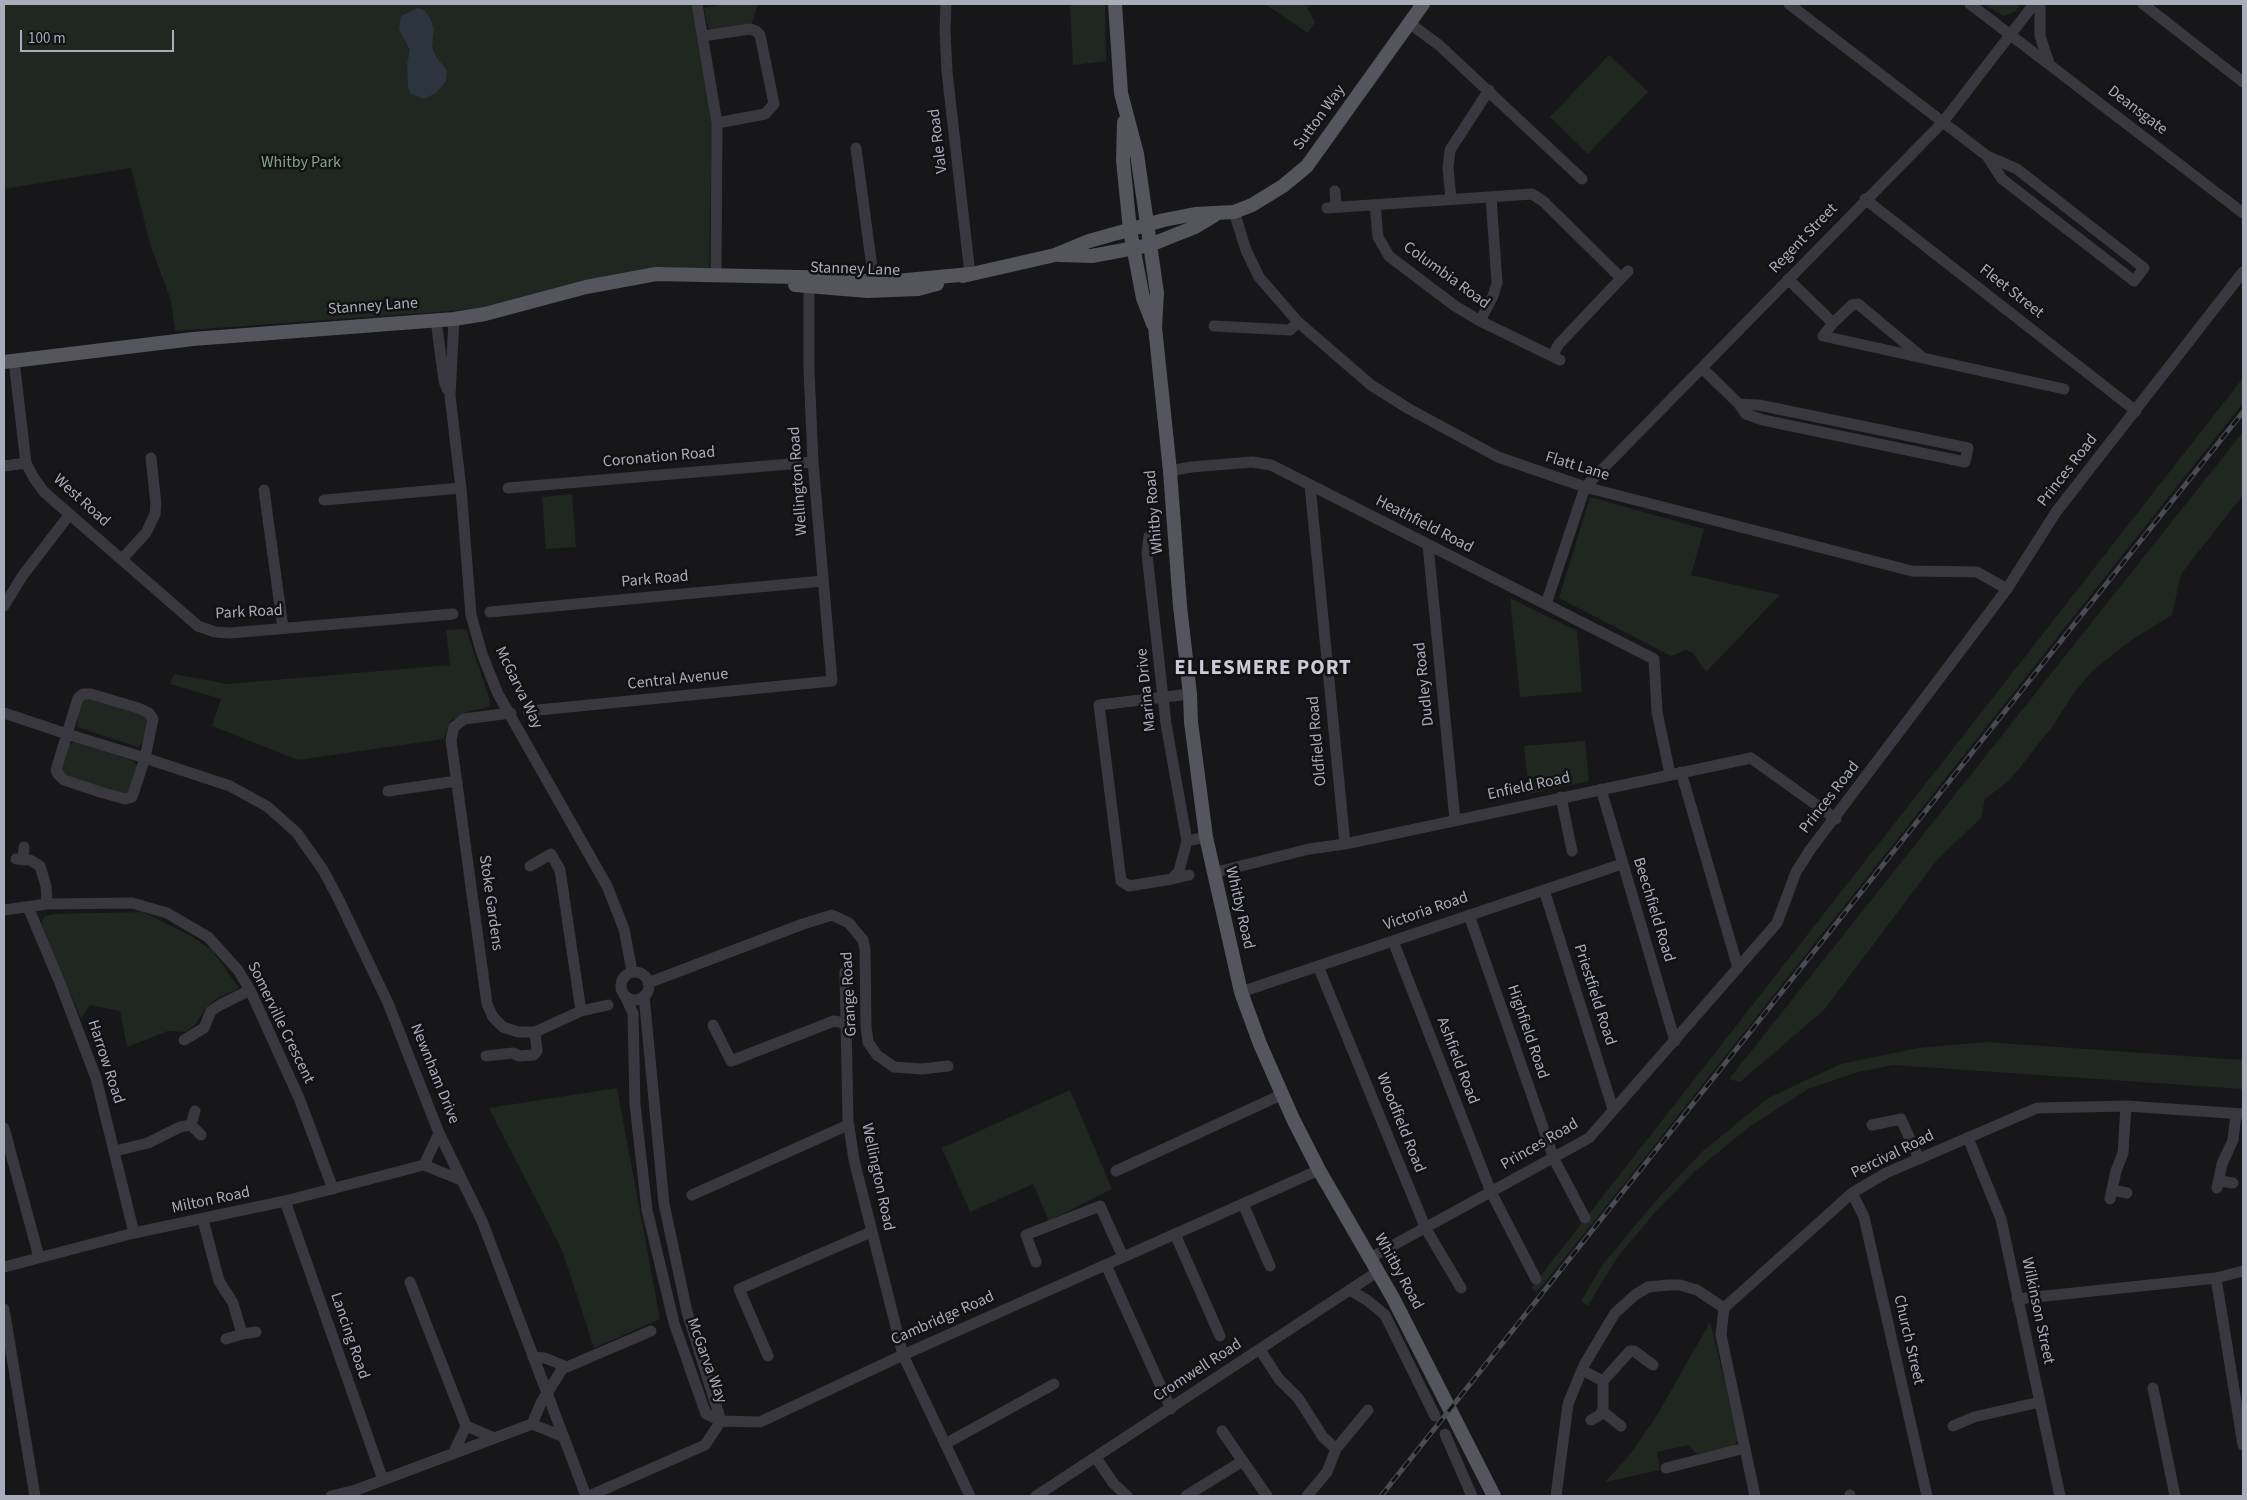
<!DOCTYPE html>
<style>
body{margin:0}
#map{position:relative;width:2247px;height:1500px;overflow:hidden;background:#171719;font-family:"Source Sans 3",sans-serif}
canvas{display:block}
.frame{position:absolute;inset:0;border:5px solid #a9acb9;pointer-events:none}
.scale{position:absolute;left:20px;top:30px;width:154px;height:22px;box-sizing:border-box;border:2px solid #a9acb9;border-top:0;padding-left:6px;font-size:15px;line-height:18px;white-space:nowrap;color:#a9acb9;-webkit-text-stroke:4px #121214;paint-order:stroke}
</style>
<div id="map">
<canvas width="2247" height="1500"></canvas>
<div class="frame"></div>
<div class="scale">100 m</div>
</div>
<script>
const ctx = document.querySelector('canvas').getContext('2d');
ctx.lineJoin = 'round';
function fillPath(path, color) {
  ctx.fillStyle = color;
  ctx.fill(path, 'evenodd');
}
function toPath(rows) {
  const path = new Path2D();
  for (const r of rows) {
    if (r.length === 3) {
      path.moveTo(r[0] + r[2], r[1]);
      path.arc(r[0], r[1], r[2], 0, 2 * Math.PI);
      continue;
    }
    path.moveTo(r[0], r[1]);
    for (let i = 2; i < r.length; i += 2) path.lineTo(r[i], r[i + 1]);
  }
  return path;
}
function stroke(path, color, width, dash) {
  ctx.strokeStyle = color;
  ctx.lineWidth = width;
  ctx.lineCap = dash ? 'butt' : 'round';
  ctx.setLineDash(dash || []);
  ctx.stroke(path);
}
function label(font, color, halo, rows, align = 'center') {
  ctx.font = font + ' "Source Sans 3",sans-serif';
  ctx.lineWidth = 5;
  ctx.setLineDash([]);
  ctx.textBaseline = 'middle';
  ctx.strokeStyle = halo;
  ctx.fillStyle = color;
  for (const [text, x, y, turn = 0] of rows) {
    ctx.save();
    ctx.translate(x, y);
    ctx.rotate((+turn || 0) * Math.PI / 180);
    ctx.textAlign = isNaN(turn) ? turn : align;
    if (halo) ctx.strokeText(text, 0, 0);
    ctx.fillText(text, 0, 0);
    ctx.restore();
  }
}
const green = toPath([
 [4,4,692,4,712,126,709,268,656,272,492,308,175,331,171,301,150,244,131,168,4,189],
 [725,4,758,4,751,25,712,31,708,27,704,8],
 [1072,4,1105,4,1106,61,1073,65,1070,7],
 [1265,4,1309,4,1308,9,1315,22,1308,33],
 [1984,4,2021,4,2016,11,2004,16],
 [1609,55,1648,92,1588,154,1550,117],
 [2243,378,2243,403,1600,1214,1537,1292,1531,1288],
 [2243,432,2243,495,2181,574,2172,615,2130,641,2091,672,2071,697,2055,723,2010,780,1985,799,1981,818,1937,860,1824,1010,1740,1082,1729,1079],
 [572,494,576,547,546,549,542,497],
 [1590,497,1704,529,1691,575,1780,595,1706,672,1693,653,1686,650,1671,656,1559,598],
 [1510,598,1577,631,1582,692,1520,697],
 [466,629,490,701,489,707,467,712,450,721,444,739,298,760,212,726,221,699,170,684,174,674,227,684,450,665,446,630],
 [85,698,145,715,149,720,146,735,141,745,138,747,77,727,79,704],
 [1585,741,1589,781,1529,794,1524,746],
 [76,742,134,761,137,766,127,795,65,777,60,768,69,744],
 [143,912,191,936,212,950,239,988,216,999,205,1009,195,1025,185,1032,168,1031,127,1047,120,1011,90,1005,81,1019,41,923,45,916,54,914],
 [1986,1042,2243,1060,2243,1089,1893,1065,1858,1072,1808,1089,1749,1127,1693,1173,1658,1209,1616,1259,1588,1306,1581,1301,1603,1264,1660,1196,1703,1151,1768,1098,1841,1064,1918,1048],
 [617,1088,660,1319,594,1348,562,1250,489,1108],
 [1070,1090,1112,1189,1049,1221,1033,1184,970,1212,942,1148],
 [1710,1322,1739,1440,1732,1447,1697,1454,1688,1445,1657,1452,1660,1470,1605,1482,1628,1457,1656,1417]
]);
const water = toPath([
 [418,8,425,11,430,18,434,29,432,47,436,57,447,70,446,81,436,93,424,99,411,94,408,88,407,64,410,50,399,30,401,16]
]);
const minor = toPath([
 [697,4,717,123,716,275],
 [946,4,945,30,947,72,970,274],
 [1789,4,1987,156,2017,169,2144,268,2134,281,2002,179,1987,156],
 [1970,4,2243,213],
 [2040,4,2040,36,2049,63],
 [2143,4,2243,82],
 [1409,23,1439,45,1582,179],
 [703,36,750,29,756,31,760,35,774,104,765,114,717,123],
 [856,148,875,290],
 [1335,191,1336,207],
 [1451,199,1448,168,1450,150,1489,90],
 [1865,199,2136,411],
 [1375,205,1378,237,1389,256,1455,306,1480,321,1560,360],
 [1327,208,1532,194,1543,201,1621,278],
 [1234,212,1246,250,1259,277,1298,322,1371,385,1409,409,1498,457,1585,487,1912,571,1977,572,2007,589],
 [1788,279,1833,323,1852,305,1858,304,1923,358,1823,336,1833,323],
 [454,319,450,396,461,488,471,615,482,654,498,694,607,886,624,929,632,971],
 [436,320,444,381,447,389],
 [1480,321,1493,296,1497,283,1491,197],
 [1214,326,1290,330,1298,322],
 [1552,356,1559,344,1628,271],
 [1923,358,2064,389],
 [14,361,26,463,34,478,44,492,198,626,215,632,230,633,453,614],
 [1702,368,1739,404,1759,405,1968,448,1965,462,1763,420,1746,414,1739,404],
 [4,466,26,463],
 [1170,471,1191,467,1252,462,1271,465,1654,659,1657,712,1670,774],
 [1310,485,1345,844],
 [508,488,813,462],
 [264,490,283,628],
 [324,500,461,488],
 [1149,536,1147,554,1166,724,1187,841],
 [1428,545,1455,820],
 [122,559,146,533,155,514,156,504,151,458],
 [1546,604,1585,487,1943,122,2034,4],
 [4,606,23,575,70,514],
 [490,612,823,581],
 [1190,694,1099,705,1121,881,1129,886,1172,879,1179,871,1187,841,1206,837],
 [528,711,832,681,813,462,809,370,809,279],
 [4,713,67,734,78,698,83,694,91,694,138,708,149,713,153,719,145,758,230,786,268,807,297,833,323,870,338,898,388,1003,439,1133,482,1221,586,1496],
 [511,713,464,719,454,727,451,740,487,1004,493,1017,503,1027,518,1032,535,1032,581,1011,608,1005],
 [67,734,145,758,132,797,125,799,100,792,64,780,58,774,56,770,67,734],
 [1681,772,1738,968],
 [1601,789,1675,1041],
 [388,791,457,781],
 [1561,797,1572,851],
 [16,859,30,860,40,866,46,886,47,904],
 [23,860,24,847],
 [530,866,551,854,560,870,581,1011],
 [1213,873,1309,849,1345,844,1751,758,1836,819],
 [1172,879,1189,875],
 [1544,890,1613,1109],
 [28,907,60,983,96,1078,134,1233],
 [4,910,47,904,132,903,167,913,208,937,238,970,250,990,299,1098,333,1189],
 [1469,915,1554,1159,1585,1218],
 [1393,941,1491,1192,1536,1279],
 [1318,966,1426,1229,1461,1288],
 [845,972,848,1120,854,1160,903,1355,970,1496],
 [635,986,14],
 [648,983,803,924,832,915,849,923,863,940,865,949,866,1026,868,1042,877,1055,894,1067,922,1069,948,1066],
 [1241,992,1622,864],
 [625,996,633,1013,635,1105,647,1210,674,1323,706,1414,721,1421,760,1422,903,1355,1319,1170],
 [644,996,664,1204,687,1312,721,1421],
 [713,1025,731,1061,834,1021,848,1024],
 [184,1040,204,1028,211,1011,220,1005,250,990],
 [486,1056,513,1053,519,1056,534,1055,537,1051,535,1032],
 [191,1125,201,1135],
 [1872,1125,1901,1119,1919,1159],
 [4,1128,39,1257],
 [1968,1138,2001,1219,2060,1496],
 [115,1151,148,1143,180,1127,191,1125,195,1111],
 [424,1165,461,1180],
 [1116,1171,1283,1094],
 [2219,1181,2233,1183],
 [2217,1188,2222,1164,2233,1140,2236,1114],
 [2112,1190,2127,1193],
 [1852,1193,1864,1217,1927,1496],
 [692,1195,848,1125],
 [2110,1199,2116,1171,2123,1153,2126,1106],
 [285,1201,383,1480],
 [1243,1204,1270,1266],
 [203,1220,219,1281,233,1303,242,1334,256,1332],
 [1175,1234,1220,1336],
 [1370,1258,1589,1138,1777,923,1796,872,1810,850,2007,589,2056,512,2243,272],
 [1036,1262,1026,1235,1100,1206,1123,1257],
 [1106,1265,1171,1409],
 [4,1267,134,1233,285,1201,424,1165,439,1133],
 [2216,1278,2243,1445],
 [410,1282,466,1426,453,1454],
 [1350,1290,1368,1301,1385,1315,1435,1416],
 [2017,1299,2216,1278,2243,1271],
 [4,1309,35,1496],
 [226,1339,242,1334],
 [1260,1350,1279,1379,1298,1398,1323,1437,1336,1449],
 [768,1356,739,1289,871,1232],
 [533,1357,545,1358,567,1367,651,1331],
 [1582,1370,1603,1381,1630,1351,1634,1351,1653,1365],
 [2153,1388,2175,1496],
 [1602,1411,1621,1426],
 [1591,1420,1600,1415,1603,1409,1603,1381],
 [532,1424,564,1437],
 [466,1426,495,1438],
 [1953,1426,1974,1417,2040,1402],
 [1222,1431,1267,1496],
 [1445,1434,1472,1496],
 [945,1444,1054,1384],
 [1096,1458,1114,1484,1127,1496],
 [1666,1468,1745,1448],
 [1850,1495,1850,1496],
 [331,1496,356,1490,532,1424,541,1403,564,1366],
 [589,1496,705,1445,721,1421],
 [1036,1496,1377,1272],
 [1186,1496,1241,1462],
 [1307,1496,1327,1472,1336,1449,1368,1410],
 [1556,1496,1568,1404,1584,1365,1615,1313,1635,1295,1648,1287,1668,1285,1680,1285,1697,1290,1724,1308],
 [1755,1496,1721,1335,1724,1308,1852,1193,1886,1173,2037,1108,2126,1106,2243,1114]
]);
const major = toPath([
 [1115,4,1121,93,1137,154,1157,293,1155,327,1170,471,1180,606,1190,694,1191,722,1206,837,1241,992,1260,1044,1293,1119,1319,1170,1393,1298,1494,1496],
 [1124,122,1123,160,1130,230,1143,298,1153,324],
 [1059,255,1092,256,1150,245,1195,227,1215,215],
 [963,276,1055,255,1089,241,1164,220,1195,214,1234,212,1252,205,1283,186,1307,166,1423,4],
 [795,285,868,291,918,289,937,284],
 [4,362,193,339,454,319,485,314,586,287,656,274,845,278,875,283,970,274]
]);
const rail = toPath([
 [1381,1496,2243,412]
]);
const streetNames = [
 ["Deansgate",2137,111,37],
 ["Sutton Way",1320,118,-54],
 ["Vale Road",939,141,-97],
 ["Regent Street",1804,239,-46],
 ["Stanney Lane",855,270,2],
 ["Columbia Road",1446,276,36],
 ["Fleet Street",2011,292,38],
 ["Stanney Lane",373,307,-4],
 ["Coronation Road",659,458,-5],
 ["Flatt Lane",1577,467,17],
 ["Princes Road",2068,471,-52],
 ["Wellington Road",799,481,-94],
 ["West Road",81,501,42],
 ["Whitby Road",1155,512,-95],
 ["Heathfield Road",1424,525,27],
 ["Park Road",655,580,-5],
 ["Park Road",249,613,-3],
 ["Central Avenue",678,680,-6],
 ["Dudley Road",1425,684,-96],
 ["McGarva Way",518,688,64],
 ["Marina Drive",1147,690,-96],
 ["Oldfield Road",1318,741,-95],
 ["Enfield Road",1529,787,-12],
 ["Princes Road",1830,798,-52],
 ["Stoke Gardens",490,903,82],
 ["Whitby Road",1239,908,77],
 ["Beechfield Road",1653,910,73],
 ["Victoria Road",1426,912,-19],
 ["Grange Road",850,994,-93],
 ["Priestfield Road",1594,995,72],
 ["Somerville Crescent",280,1023,64],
 ["Highfield Road",1527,1032,71],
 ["Ashfield Road",1457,1061,69],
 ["Harrow Road",105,1062,72],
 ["Newnham Drive",434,1074,68],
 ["Woodfield Road",1400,1123,68],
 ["Princes Road",1540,1145,-30],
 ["Percival Road",1893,1155,-26],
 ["Wellington Road",877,1177,78],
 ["Milton Road",211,1201,-12],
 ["Whitby Road",1398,1272,61],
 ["Wilkinson Street",2037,1311,78],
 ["Cambridge Road",943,1319,-24],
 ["Lancing Road",349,1336,71],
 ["Church Street",1908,1340,77],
 ["McGarva Way",706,1361,70],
 ["Cromwell Road",1198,1371,-33]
];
const parkNames = [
 ["Whitby Park",301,163]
];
const districtNames = [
 ["ELLESMERE PORT",1263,669]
];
fillPath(green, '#1f2720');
fillPath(water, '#2c343d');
stroke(minor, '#38383e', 11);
stroke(major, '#54555d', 14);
stroke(rail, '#4b4c53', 5);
stroke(rail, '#121214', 3, [9]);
label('16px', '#a9acb9', '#121214', streetNames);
label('16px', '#80a486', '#121214', parkNames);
ctx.letterSpacing = '1px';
label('bold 21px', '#cacbd5', '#121214', districtNames);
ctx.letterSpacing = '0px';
</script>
